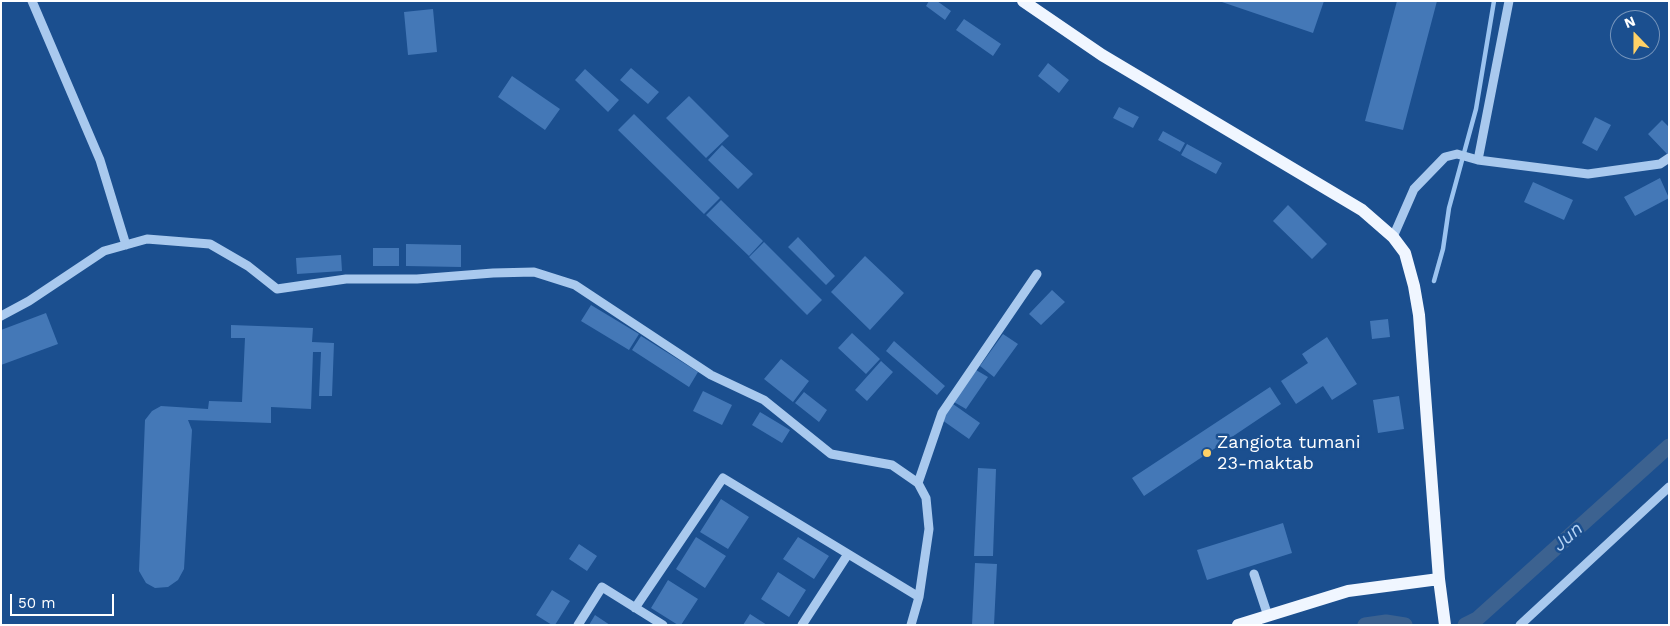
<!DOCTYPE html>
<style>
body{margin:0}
#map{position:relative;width:1670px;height:626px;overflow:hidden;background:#1b4f8f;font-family:"Work Sans",sans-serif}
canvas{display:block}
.frame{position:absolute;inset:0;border:2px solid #fff;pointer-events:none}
.north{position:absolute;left:1610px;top:10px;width:50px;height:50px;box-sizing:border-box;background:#1b4f8f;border:1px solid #7695bc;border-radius:50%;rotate:338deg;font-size:14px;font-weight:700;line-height:20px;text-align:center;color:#fff}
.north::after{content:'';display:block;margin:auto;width:18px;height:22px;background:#ffd166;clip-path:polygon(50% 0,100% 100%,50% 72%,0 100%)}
.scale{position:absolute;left:10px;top:594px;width:104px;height:22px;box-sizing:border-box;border:2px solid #fff;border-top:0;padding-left:6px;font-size:15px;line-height:18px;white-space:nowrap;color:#fff;-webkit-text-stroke:4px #1b4f8f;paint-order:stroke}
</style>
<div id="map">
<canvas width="1670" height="626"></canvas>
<div class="frame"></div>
<div class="north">N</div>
<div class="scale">50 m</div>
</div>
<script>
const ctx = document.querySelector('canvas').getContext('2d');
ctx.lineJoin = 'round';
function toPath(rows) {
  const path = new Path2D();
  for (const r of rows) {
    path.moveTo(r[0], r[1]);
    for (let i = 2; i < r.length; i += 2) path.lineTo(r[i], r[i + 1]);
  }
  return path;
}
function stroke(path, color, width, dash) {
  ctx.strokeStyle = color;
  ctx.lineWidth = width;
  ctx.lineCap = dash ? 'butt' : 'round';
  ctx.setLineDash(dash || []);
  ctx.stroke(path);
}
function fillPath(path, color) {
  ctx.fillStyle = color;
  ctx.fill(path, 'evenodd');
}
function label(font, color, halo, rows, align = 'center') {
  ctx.font = font + ' "Work Sans",sans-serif';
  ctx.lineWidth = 5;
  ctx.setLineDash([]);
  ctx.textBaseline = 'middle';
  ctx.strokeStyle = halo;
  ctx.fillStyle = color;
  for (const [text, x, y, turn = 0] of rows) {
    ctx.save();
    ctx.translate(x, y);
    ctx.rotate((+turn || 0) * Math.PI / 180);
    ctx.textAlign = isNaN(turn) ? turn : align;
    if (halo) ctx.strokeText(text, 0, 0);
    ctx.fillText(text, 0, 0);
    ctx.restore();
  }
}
const stream = toPath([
 [1434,281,1443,249,1449,208,1476,109,1494,1]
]);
const canal = toPath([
 [1365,625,1386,622,1405,625],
 [1465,625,1477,619,1669,446]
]);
const building = toPath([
 [929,1,937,1,951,11,945,20,926,6],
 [1219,1,1324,1,1313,33],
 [1397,1,1437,1,1403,130,1365,121],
 [433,9,437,52,408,55,404,12],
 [964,19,1001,44,993,56,956,30],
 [1048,63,1069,80,1059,93,1038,76],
 [631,68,659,92,648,104,620,80],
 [585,69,619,100,608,112,575,80],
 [512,76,560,109,545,130,498,97],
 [689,96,729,136,706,158,666,118],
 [1119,107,1139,117,1133,128,1113,118],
 [634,114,720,198,704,214,618,130],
 [1595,117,1611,125,1597,151,1582,143],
 [1662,120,1669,127,1668,155,1648,134],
 [1163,131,1185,143,1180,152,1158,140],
 [1187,144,1222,163,1216,174,1181,155],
 [722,145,753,174,738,189,708,160],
 [1660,178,1669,198,1635,216,1624,197],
 [1533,182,1573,200,1564,220,1524,202],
 [721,200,763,241,749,256,706,215],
 [1288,205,1327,244,1312,259,1273,221],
 [798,237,835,276,826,285,788,247],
 [764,242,822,300,807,315,749,257],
 [406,244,461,245,461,267,406,266],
 [373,248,399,248,399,266,373,266],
 [341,255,342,271,297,274,296,258],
 [865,256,904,293,870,330,831,292],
 [1052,290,1065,302,1041,325,1029,314],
 [591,305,639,334,629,350,581,321],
 [46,313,58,344,1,365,1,330],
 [1388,319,1390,337,1372,339,1370,321],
 [231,325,313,328,312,342,334,343,332,396,319,396,321,352,313,352,311,409,271,407,271,423,188,420,192,430,184,569,178,580,168,587,155,588,146,583,139,571,145,420,152,411,161,406,208,409,209,401,242,402,245,338,231,338],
 [852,333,880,359,866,374,838,348],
 [1003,334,1018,344,994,377,980,366],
 [641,336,698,372,689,387,632,350],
 [1327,337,1357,384,1332,400,1323,386,1296,404,1281,381,1308,363,1302,354],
 [894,341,945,386,937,395,886,351],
 [781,359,809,381,793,402,764,379],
 [881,361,893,372,867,401,855,390],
 [976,370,988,377,966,409,954,402],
 [1270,387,1281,404,1144,496,1132,478],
 [703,391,732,405,722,425,693,411],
 [804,392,827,410,819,422,795,403],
 [1399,396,1404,429,1378,433,1373,400],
 [953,404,980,423,969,439,942,420],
 [760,412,790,430,782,443,752,425],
 [978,468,996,469,993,556,974,556],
 [721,499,749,517,728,549,700,532],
 [1283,523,1292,553,1207,580,1197,550],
 [696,537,726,556,705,588,676,569],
 [798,537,829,556,814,579,783,559],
 [579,544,597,556,587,571,569,559],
 [975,563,997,564,994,625,972,625],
 [778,572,806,590,789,617,761,599],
 [668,580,698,599,681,625,678,625,651,608],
 [552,590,570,601,555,625,552,625,536,615],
 [750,614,767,625,743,625],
 [595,615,610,625,589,625]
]);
const minor = toPath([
 [32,1,100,160,126,245],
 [1478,160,1509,1],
 [1393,237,1414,189,1445,157,1457,154,1478,160,1588,174,1660,164,1669,158],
 [1,316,29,301,104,251,147,239,210,244,248,266,277,289,346,279,417,279,493,273,534,272,575,285,711,375,764,400,831,454,892,465,918,483,926,498,929,529,919,597,911,625],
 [918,483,942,413,1037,274],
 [1254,574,1268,616],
 [635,608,723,478,919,597],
 [578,625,602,587,663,625],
 [802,625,848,554],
 [1520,625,1669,487]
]);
const major = toPath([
 [1023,1,1102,55,1362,210,1393,237,1405,253,1414,286,1419,315,1439,579,1445,625],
 [1238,625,1348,591,1439,579]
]);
const markers = [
 [1207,453,5,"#ffd166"]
];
const poiNames = [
 ["Zangiota tumani",1217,443],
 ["23-maktab",1217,464]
];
const waterNames = [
 ["Jun",1568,537,-42]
];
stroke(stream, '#9cc4f0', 4.5);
stroke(canal, '#3c6290', 15);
fillPath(building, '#4478b7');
stroke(minor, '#a9c9ee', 9);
stroke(major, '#f0f6ff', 12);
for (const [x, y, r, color] of markers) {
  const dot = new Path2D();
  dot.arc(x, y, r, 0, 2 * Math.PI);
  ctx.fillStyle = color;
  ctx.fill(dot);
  stroke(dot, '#1b4f8f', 2);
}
label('18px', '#fff', '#1b4f8f', poiNames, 'left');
label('italic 19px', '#b5d3f5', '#1b4f8f', waterNames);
</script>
